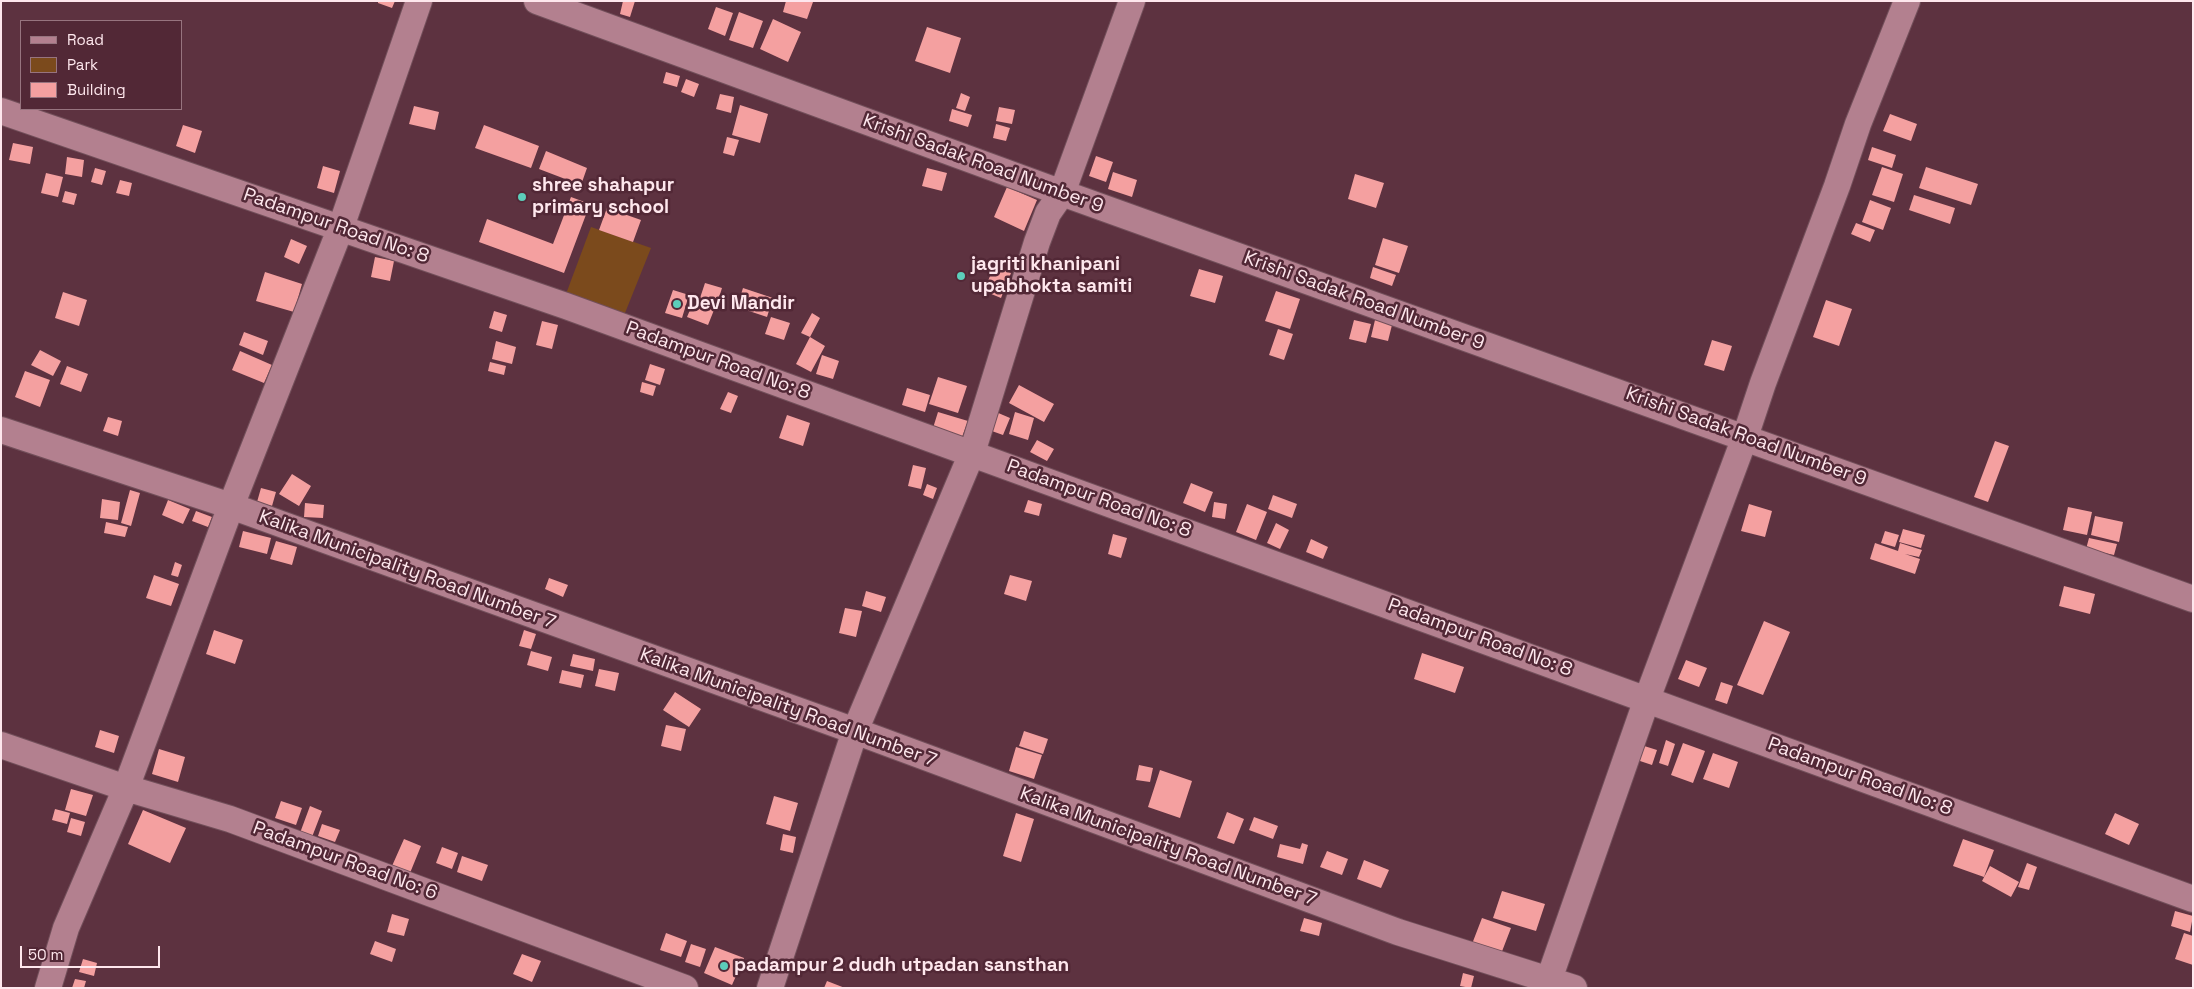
<!DOCTYPE html>
<style>
body{margin:0}
#map{position:relative;width:2194px;height:989px;overflow:hidden;background:#5d3240;font-family:"Space Grotesk",sans-serif}
canvas{display:block}
.frame{position:absolute;inset:0;border:2px solid #fee7ed;pointer-events:none}
.legend{position:absolute;left:20px;top:20px;width:162px;height:90px;box-sizing:border-box;background:#522836;border:1px solid #97747f;margin:0;padding:6px 9px;list-style:none;font-size:15px;color:#fee7ed}
.legend li{display:flex;align-items:center;gap:10px;height:25px}
.legend b{width:25px;border:1px solid #97747f}
.scale{position:absolute;left:20px;top:946px;width:140px;height:22px;box-sizing:border-box;border:2px solid #fee7ed;border-top:0;padding-left:6px;font-size:15px;line-height:18px;white-space:nowrap;color:#fee7ed;-webkit-text-stroke:4px #522836;paint-order:stroke}
</style>
<div id="map">
<canvas width="2194" height="989"></canvas>
<div class="frame"></div>
<ul class="legend">
<li><b style="height:6px;background:#b3808f"></b>Road</li>
<li><b style="height:14px;background:#7b4a1c"></b>Park</li>
<li><b style="height:14px;background:#f4a0a0"></b>Building</li>
</ul>
<div class="scale">50 m</div>
</div>
<script>
const ctx = document.querySelector('canvas').getContext('2d');
ctx.lineJoin = 'round';
function fillPath(path, color) {
  ctx.fillStyle = color;
  ctx.fill(path, 'evenodd');
}
function toPath(rows) {
  const path = new Path2D();
  for (const r of rows) {
    path.moveTo(r[0], r[1]);
    for (let i = 2; i < r.length; i += 2) path.lineTo(r[i], r[i + 1]);
  }
  return path;
}
function stroke(path, color, width, dash) {
  ctx.strokeStyle = color;
  ctx.lineWidth = width;
  ctx.lineCap = dash ? 'butt' : 'round';
  ctx.setLineDash(dash || []);
  ctx.stroke(path);
}
function label(font, color, halo, rows, align = 'center') {
  ctx.font = font + ' "Space Grotesk",sans-serif';
  ctx.lineWidth = 5;
  ctx.setLineDash([]);
  ctx.textBaseline = 'middle';
  ctx.strokeStyle = halo;
  ctx.fillStyle = color;
  for (const [text, x, y, turn = 0] of rows) {
    ctx.save();
    ctx.translate(x, y);
    ctx.rotate((+turn || 0) * Math.PI / 180);
    ctx.textAlign = isNaN(turn) ? turn : align;
    if (halo) ctx.strokeText(text, 0, 0);
    ctx.fillText(text, 0, 0);
    ctx.restore();
  }
}
const green = toPath([
 [591,227,651,248,621,323,563,302]
]);
const building = toPath([
 [378,1,395,1,392,8,378,3],
 [623,1,635,1,630,17,620,14],
 [786,1,813,2,807,19,783,12],
 [716,7,733,13,725,36,708,29],
 [739,12,763,21,753,48,729,40],
 [773,19,801,32,788,62,760,49],
 [927,27,961,38,950,73,915,61],
 [666,72,680,76,677,87,663,83],
 [686,79,699,84,694,97,681,92],
 [961,93,970,97,965,111,956,108],
 [720,94,734,97,731,113,716,109],
 [740,105,768,114,760,143,732,135],
 [414,106,439,112,435,130,409,124],
 [999,107,1015,110,1012,124,996,121],
 [952,109,972,115,968,127,949,121],
 [1890,114,1917,124,1911,141,1883,131],
 [996,124,1010,128,1006,141,993,138],
 [183,125,202,131,195,153,176,146],
 [484,125,539,146,531,168,475,148],
 [727,137,739,140,734,156,723,153],
 [13,143,33,147,30,164,9,160],
 [1872,147,1896,155,1892,168,1868,160],
 [546,151,587,168,581,185,539,169],
 [1096,156,1113,162,1106,182,1089,176],
 [67,157,84,160,82,177,65,174],
 [323,166,340,171,334,193,317,188],
 [1882,167,1903,174,1894,202,1872,195],
 [1926,167,1978,184,1971,205,1919,188],
 [95,168,106,171,102,185,91,182],
 [927,168,947,173,942,191,922,186],
 [1113,172,1137,180,1132,197,1108,189],
 [46,173,63,177,58,197,41,193],
 [1355,174,1384,183,1376,208,1348,199],
 [120,180,132,183,129,196,116,193],
 [1007,187,1037,200,1024,231,994,217],
 [65,191,77,194,74,205,62,202],
 [1914,195,1955,208,1950,224,1909,210],
 [571,197,590,204,564,273,479,242,487,219,553,244],
 [1870,200,1891,208,1883,230,1862,222],
 [607,208,641,220,633,242,599,230],
 [1856,223,1875,230,1870,242,1851,234],
 [1383,238,1408,246,1399,273,1375,265],
 [291,239,307,246,299,264,284,257],
 [375,257,394,261,390,281,371,277],
 [994,266,1011,273,1001,298,984,291],
 [1373,267,1396,275,1392,286,1370,278],
 [1199,269,1223,276,1215,303,1190,296],
 [265,272,302,284,294,312,256,301],
 [705,283,722,288,716,307,699,301],
 [743,288,773,298,767,317,737,307],
 [673,290,689,295,682,318,665,313],
 [1276,291,1300,299,1290,329,1265,321],
 [63,292,87,300,79,326,55,318],
 [1826,300,1852,309,1839,346,1813,337],
 [693,303,714,310,708,325,687,317],
 [494,311,507,315,502,332,489,328],
 [812,313,820,318,810,337,825,346,811,372,796,364,810,337,801,333],
 [771,317,790,323,784,340,765,334],
 [1354,320,1371,324,1366,343,1349,339],
 [1375,320,1392,325,1388,341,1371,337],
 [542,321,558,325,552,349,536,345],
 [1278,329,1293,334,1284,360,1269,355],
 [244,332,268,341,263,355,239,345],
 [1712,340,1732,346,1724,371,1704,365],
 [496,341,516,347,512,364,492,359],
 [40,350,61,361,53,376,31,365],
 [240,351,272,365,264,383,232,370],
 [822,355,839,361,833,379,816,374],
 [490,362,506,366,504,375,488,371],
 [650,364,665,369,660,385,645,380],
 [67,366,88,374,81,392,60,384],
 [25,371,50,380,40,407,15,397],
 [938,377,967,386,958,413,929,404],
 [642,382,656,386,653,396,640,392],
 [1019,385,1054,404,1044,422,1009,403],
 [907,388,930,395,925,412,902,405],
 [728,392,738,396,731,413,720,409],
 [938,412,968,421,962,437,933,428],
 [996,412,1010,418,1003,435,989,430],
 [1015,412,1034,418,1028,440,1009,434],
 [787,415,810,423,803,446,779,438],
 [108,417,122,421,118,436,103,431],
 [1037,440,1054,449,1047,461,1030,452],
 [1995,441,2009,446,1988,502,1974,497],
 [913,465,926,468,921,489,908,486],
 [292,474,311,486,299,506,279,494],
 [1191,483,1213,492,1205,512,1183,503],
 [927,484,937,488,933,499,923,495],
 [261,488,276,492,272,506,257,502],
 [130,490,140,493,131,526,121,523],
 [1273,495,1297,504,1292,518,1268,509],
 [102,499,120,502,118,520,100,518],
 [168,500,190,509,183,524,162,515],
 [1028,500,1042,504,1039,516,1024,512],
 [1214,502,1227,504,1225,519,1212,517],
 [305,503,324,505,323,518,304,517],
 [1247,504,1267,512,1256,540,1236,532],
 [1749,504,1772,511,1765,537,1741,531],
 [2068,507,2092,512,2087,535,2063,530],
 [196,511,212,517,208,527,192,521],
 [2095,516,2123,522,2119,542,2091,535],
 [106,522,128,527,125,537,104,533],
 [1276,523,1289,530,1280,549,1267,543],
 [1903,529,1925,535,1921,548,1899,542],
 [243,531,271,538,267,554,239,547],
 [1885,531,1899,535,1895,547,1881,543],
 [1113,534,1127,538,1121,558,1108,554],
 [2089,538,2117,544,2114,555,2086,549],
 [1311,539,1328,547,1323,559,1306,552],
 [276,541,297,547,292,565,270,559],
 [1875,543,1898,551,1900,543,1922,550,1919,557,1905,554,1920,559,1915,574,1870,559],
 [175,562,182,565,178,577,171,575],
 [154,575,179,584,171,606,146,598],
 [1010,575,1032,581,1026,601,1004,594],
 [549,578,568,585,563,597,545,589],
 [2064,586,2095,594,2090,614,2059,606],
 [866,591,886,597,881,612,862,606],
 [845,608,862,611,856,637,839,633],
 [1764,621,1790,632,1763,695,1737,685],
 [214,630,243,640,235,664,206,654],
 [524,630,536,634,531,649,519,646],
 [531,651,552,657,548,671,527,665],
 [1422,653,1464,667,1455,693,1414,679],
 [573,654,595,659,593,671,570,666],
 [1686,660,1707,668,1699,687,1678,679],
 [599,669,619,673,615,691,595,686],
 [562,670,584,675,581,688,559,683],
 [1721,682,1733,686,1727,704,1715,700],
 [675,692,701,709,689,727,663,710],
 [666,725,686,729,681,751,661,746],
 [100,730,119,736,114,753,95,747],
 [1024,731,1048,739,1043,754,1019,746],
 [1666,740,1675,744,1668,766,1659,763],
 [1683,743,1705,751,1693,783,1671,775],
 [1641,745,1657,750,1652,765,1637,760],
 [1016,747,1042,755,1034,779,1009,771],
 [159,749,185,757,178,782,152,774],
 [1713,753,1738,762,1729,788,1703,779],
 [1139,765,1153,768,1150,782,1136,780],
 [1160,770,1192,781,1180,818,1148,807],
 [71,789,93,795,86,816,65,810],
 [774,796,798,803,790,831,766,824],
 [281,801,302,808,296,825,275,818],
 [310,806,322,811,312,837,300,833],
 [55,809,70,813,67,824,52,820],
 [143,810,186,828,170,863,128,844],
 [1227,812,1244,819,1234,844,1217,838],
 [1016,813,1034,819,1021,862,1003,856],
 [2115,813,2139,824,2129,845,2105,834],
 [1254,817,1278,826,1273,839,1249,830],
 [71,818,85,822,81,836,67,832],
 [322,824,340,830,335,842,318,836],
 [783,834,796,837,793,853,780,850],
 [404,839,421,846,410,873,392,866],
 [1963,839,1994,850,1984,877,1953,866],
 [1302,843,1308,845,1303,864,1277,857,1280,844,1300,849],
 [442,847,458,853,452,869,436,863],
 [1327,851,1348,859,1342,875,1320,867],
 [462,856,488,865,482,881,457,872],
 [1364,860,1389,870,1381,888,1357,879],
 [2027,863,2037,867,2029,890,2018,887],
 [1990,866,2019,882,2011,897,1982,881],
 [1502,891,1545,904,1536,931,1493,918],
 [2175,911,2193,916,2190,932,2171,926],
 [392,914,409,919,404,936,387,932],
 [1304,918,1322,923,1319,936,1300,931],
 [1482,918,1511,928,1501,954,1472,944],
 [666,933,687,941,681,957,660,950],
 [2184,933,2193,936,2193,965,2175,959],
 [375,941,396,949,392,962,370,954],
 [691,944,706,949,700,967,685,962],
 [715,947,744,958,732,985,704,973],
 [522,954,541,961,532,982,513,974],
 [83,959,97,963,94,976,79,972],
 [1463,973,1474,976,1471,988,1460,986],
 [75,979,86,981,84,988,72,988],
 [827,981,845,988,824,988]
]);
const minor = toPath([
 [537,1,1062,193,2193,599],
 [1,111,566,306,2193,899],
 [1,430,231,506,855,731,1398,932,1574,988],
 [1,745,126,788,230,819,685,988],
 [48,988,66,928,126,788,231,506,341,227,419,1],
 [770,988,855,731,972,453,1037,242,1048,213,1062,193,1132,1],
 [1546,988,1647,699,1745,437,1763,383,1837,186,1858,124,1907,1]
]);
const markers = [
 [522,197,5,"#5cceba"],
 [961,276,5,"#5cceba"],
 [677,304,5,"#5cceba"],
 [724,966,5,"#5cceba"]
];
const streetNames = [
 ["Krishi Sadak Road Number 9",983,164,20],
 ["Padampur Road No: 8",336,226,19],
 ["Krishi Sadak Road Number 9",1364,301,20],
 ["Padampur Road No: 8",718,361,20],
 ["Krishi Sadak Road Number 9",1746,437,20],
 ["Padampur Road No: 8",1099,499,20],
 ["Kalika Municipality Road Number 7",407,570,20],
 ["Padampur Road No: 8",1480,638,20],
 ["Kalika Municipality Road Number 7",788,708,20],
 ["Padampur Road No: 8",1860,777,20],
 ["Kalika Municipality Road Number 7",1168,847,20],
 ["Padampur Road No: 6",345,861,20]
];
const poiNames = [
 ["shree shahapur",532,186],
 ["primary school",532,208],
 ["jagriti khanipani",971,265],
 ["upabhokta samiti",971,287],
 ["Devi Mandir",687,304],
 ["padampur 2 dudh utpadan sansthan",734,966]
];
fillPath(green, '#7b4a1c');
fillPath(building, '#f4a0a0');
stroke(minor, '#724f5a', 28);
stroke(minor, '#b3808f', 26);
for (const [x, y, r, color] of markers) {
  const dot = new Path2D();
  dot.arc(x, y, r, 0, 2 * Math.PI);
  ctx.fillStyle = color;
  ctx.fill(dot);
  stroke(dot, '#522836', 2);
}
label('19px', '#fee7ed', '#522836', streetNames);
label('bold 19px', '#fee7ed', '#522836', poiNames, 'left');
</script>
